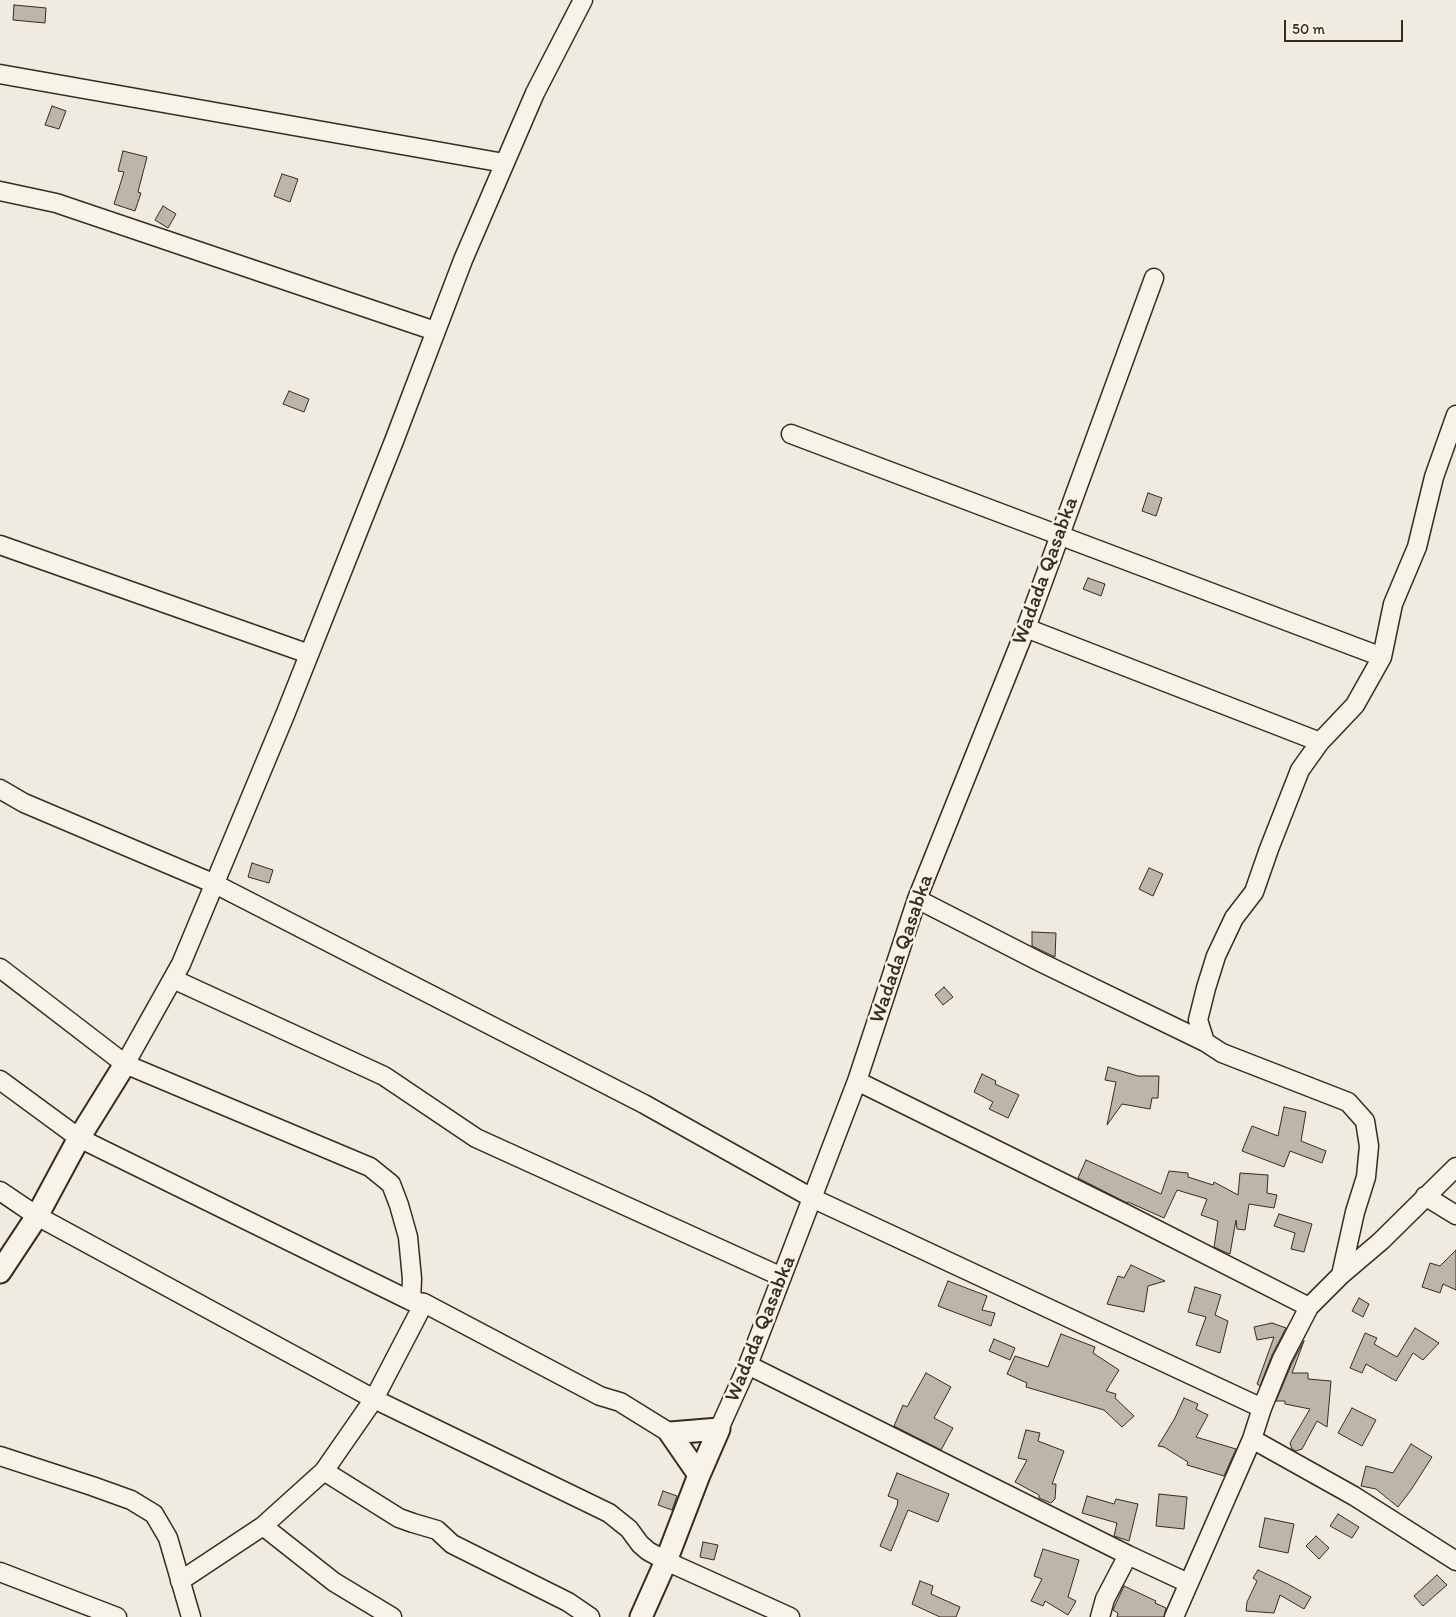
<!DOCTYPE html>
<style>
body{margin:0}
#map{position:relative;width:1456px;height:1617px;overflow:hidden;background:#efebe0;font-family:Itim,sans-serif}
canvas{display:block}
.scale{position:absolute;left:1284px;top:20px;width:119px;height:22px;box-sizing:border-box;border:2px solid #3b2a1e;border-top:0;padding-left:6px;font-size:15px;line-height:18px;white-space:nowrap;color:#3b2a1e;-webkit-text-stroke:4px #f7f3e8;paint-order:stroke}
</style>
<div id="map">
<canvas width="1456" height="1617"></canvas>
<div class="scale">50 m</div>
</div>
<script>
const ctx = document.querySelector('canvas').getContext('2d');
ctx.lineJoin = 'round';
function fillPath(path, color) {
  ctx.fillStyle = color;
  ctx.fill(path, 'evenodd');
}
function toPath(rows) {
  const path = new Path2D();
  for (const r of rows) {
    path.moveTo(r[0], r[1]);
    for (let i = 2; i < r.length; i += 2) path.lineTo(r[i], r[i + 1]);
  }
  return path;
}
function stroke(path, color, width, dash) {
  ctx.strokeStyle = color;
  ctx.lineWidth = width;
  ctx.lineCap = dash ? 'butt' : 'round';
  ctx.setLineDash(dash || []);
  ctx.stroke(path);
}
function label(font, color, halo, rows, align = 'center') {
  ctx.font = font + ' Itim,sans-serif';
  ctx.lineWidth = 5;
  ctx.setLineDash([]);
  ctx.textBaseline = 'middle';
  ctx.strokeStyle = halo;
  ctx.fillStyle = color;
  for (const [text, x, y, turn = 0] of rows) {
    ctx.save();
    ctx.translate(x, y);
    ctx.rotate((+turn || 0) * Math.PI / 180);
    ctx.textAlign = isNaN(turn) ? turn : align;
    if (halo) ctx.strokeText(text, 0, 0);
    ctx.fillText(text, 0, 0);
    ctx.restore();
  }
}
const building = toPath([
 [14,5,46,8,45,23,13,20,14,5],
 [52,106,66,111,59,129,45,125,52,106],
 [123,151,147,157,138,192,141,193,135,211,114,204,124,172,118,171,123,151],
 [282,174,298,179,290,202,274,196,282,174],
 [163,206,176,214,168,228,155,220,163,206],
 [289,391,309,399,304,412,283,404,289,391],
 [1148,493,1162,498,1156,516,1142,511,1148,493],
 [1088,578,1105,584,1101,596,1083,589,1088,578],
 [252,863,273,870,269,883,248,877,252,863],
 [1149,868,1163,874,1153,896,1139,889,1149,868],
 [1032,932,1056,933,1055,957,1032,946,1032,932],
 [944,987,953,997,943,1005,935,995,944,987],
 [1108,1067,1138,1076,1159,1076,1158,1098,1152,1098,1150,1109,1122,1104,1107,1125,1116,1082,1105,1080,1108,1067],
 [982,1074,996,1081,995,1084,1019,1095,1008,1118,989,1109,993,1102,974,1092,982,1074],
 [1284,1107,1306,1112,1301,1141,1326,1151,1322,1163,1290,1151,1284,1167,1242,1151,1252,1126,1278,1136,1284,1107],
 [1086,1160,1161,1194,1169,1171,1188,1173,1188,1177,1213,1185,1214,1182,1238,1195,1240,1173,1268,1175,1267,1193,1277,1195,1274,1208,1249,1204,1245,1230,1237,1229,1236,1220,1230,1254,1227,1253,1214,1247,1218,1221,1201,1215,1207,1199,1177,1190,1164,1218,1128,1202,1127,1203,1078,1178,1086,1160],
 [1279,1214,1312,1224,1304,1252,1291,1249,1295,1233,1274,1226,1279,1214],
 [1456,1250,1456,1290,1443,1284,1440,1293,1422,1287,1430,1263,1440,1266,1456,1250],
 [1131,1265,1165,1281,1148,1286,1144,1312,1107,1304,1118,1276,1124,1278,1131,1265],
 [948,1281,987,1296,982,1310,995,1313,991,1326,938,1306,948,1281],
 [1195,1287,1221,1295,1215,1315,1228,1321,1220,1353,1196,1345,1206,1317,1188,1312,1195,1287],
 [1359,1298,1369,1304,1363,1317,1352,1311,1359,1298],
 [1272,1323,1286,1328,1272,1355,1260,1386,1257,1384,1274,1337,1257,1340,1254,1327,1272,1323],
 [1415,1328,1439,1343,1423,1360,1413,1353,1396,1381,1366,1364,1362,1373,1350,1368,1365,1333,1377,1338,1374,1344,1397,1357,1415,1328],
 [1061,1334,1095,1347,1093,1353,1119,1370,1106,1391,1116,1394,1115,1398,1134,1416,1122,1427,1104,1410,1026,1387,1027,1383,1007,1374,1015,1356,1048,1367,1061,1334],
 [994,1339,1015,1348,1010,1360,989,1351,994,1339],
 [1304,1341,1292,1373,1308,1373,1308,1379,1331,1381,1327,1427,1317,1421,1302,1449,1296,1451,1292,1449,1290,1443,1310,1409,1285,1404,1285,1401,1276,1401,1292,1363,1304,1341],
 [926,1373,951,1387,934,1418,953,1428,941,1450,894,1426,903,1405,907,1407,926,1373],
 [1184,1398,1198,1404,1196,1409,1208,1415,1196,1437,1236,1449,1224,1476,1187,1465,1188,1462,1164,1447,1158,1446,1175,1418,1184,1398],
 [1352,1408,1376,1420,1362,1446,1338,1433,1352,1408],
 [1026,1430,1040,1433,1038,1441,1064,1451,1052,1484,1056,1484,1055,1499,1051,1503,1039,1498,1039,1495,1015,1482,1027,1460,1018,1458,1026,1430],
 [1411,1444,1432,1457,1411,1490,1398,1507,1376,1489,1361,1486,1366,1466,1393,1473,1411,1444],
 [897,1473,949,1494,938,1522,908,1510,891,1551,880,1546,897,1506,898,1500,888,1496,897,1473],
 [663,1491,677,1496,672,1510,658,1505,663,1491],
 [1159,1494,1187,1497,1184,1529,1156,1526,1159,1494],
 [1087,1496,1114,1504,1116,1499,1138,1504,1129,1541,1114,1536,1117,1523,1082,1513,1087,1496],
 [1338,1514,1359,1527,1352,1538,1330,1526,1338,1514],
 [1265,1518,1294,1524,1288,1553,1259,1547,1265,1518],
 [1316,1536,1329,1548,1319,1559,1306,1546,1316,1536],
 [703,1542,718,1545,714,1560,700,1557,703,1542],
 [1043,1549,1079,1560,1068,1597,1076,1601,1068,1615,1045,1601,1043,1606,1031,1601,1042,1579,1034,1576,1043,1549],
 [1258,1570,1288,1584,1311,1597,1304,1609,1280,1595,1274,1613,1246,1611,1247,1602,1257,1581,1253,1578,1258,1570],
 [1437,1575,1447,1585,1423,1606,1414,1596,1437,1575],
 [920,1581,933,1586,931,1594,960,1607,956,1617,940,1617,912,1604,920,1581],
 [1124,1586,1156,1601,1155,1603,1166,1608,1164,1617,1117,1617,1118,1613,1113,1610,1124,1586]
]);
const minor = toPath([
 [0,74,504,163],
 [0,191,56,203,435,331],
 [791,434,1382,657],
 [0,545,309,654],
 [1026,628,1320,742],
 [0,789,24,803,215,884,644,1104,812,1198,1262,1408],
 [917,899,1040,962,1205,1042],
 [0,968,125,1064,370,1167,391,1184,399,1205,408,1237,412,1279,411,1301,424,1303,600,1396,620,1402,670,1433],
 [173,979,384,1076,476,1138,782,1277],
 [125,1064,181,964,285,715,394,441,463,260,535,93,583,0],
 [0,1080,79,1138,411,1301],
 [857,1081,1124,1213,1309,1307],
 [0,1191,37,1216,374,1399,609,1513,629,1529,640,1544,648,1551,666,1561,790,1617],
 [1425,1196,1456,1215],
 [1341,1275,1355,1212,1366,1177,1369,1146,1365,1121,1348,1102,1222,1053,1205,1042,1198,1020,1206,988,1216,956,1234,918,1254,892,1269,849,1300,770,1320,742,1355,705,1382,657,1393,604,1417,547,1434,477,1456,415],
 [748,1365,1128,1555,1188,1583],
 [719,1429,748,1365,857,1081,917,899,1026,628,1154,278],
 [1252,1439,1354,1496,1456,1561],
 [0,1456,92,1486,131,1500,154,1514,168,1538,191,1617],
 [324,1471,399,1518,413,1523,437,1530,452,1544,568,1602,590,1617],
 [263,1526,334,1582,392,1617],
 [0,1572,117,1617],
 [180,1581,263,1526,324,1471,374,1399,424,1303],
 [1100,1617,1105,1599,1128,1555],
 [1174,1617,1252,1439,1262,1408,1282,1359,1309,1307,1341,1275,1381,1241,1456,1167]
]);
const tertiary = toPath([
 [0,1272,37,1216,79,1138,125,1064],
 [641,1617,666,1561,699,1475,719,1429,670,1433,699,1475]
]);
const streetNames = [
 ["Wadada Qasabka",1046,571,-70],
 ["Wadada Qasabka",902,949,-71],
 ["Wadada Qasabka",761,1329,-68]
];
fillPath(building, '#bdb5aa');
stroke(building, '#3b2a1e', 1);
stroke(minor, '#3b2a1e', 21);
stroke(tertiary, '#3b2a1e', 25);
stroke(minor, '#f7f3e8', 18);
stroke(tertiary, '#f7f3e8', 21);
label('21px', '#3b2a1e', '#f7f3e8', streetNames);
</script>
